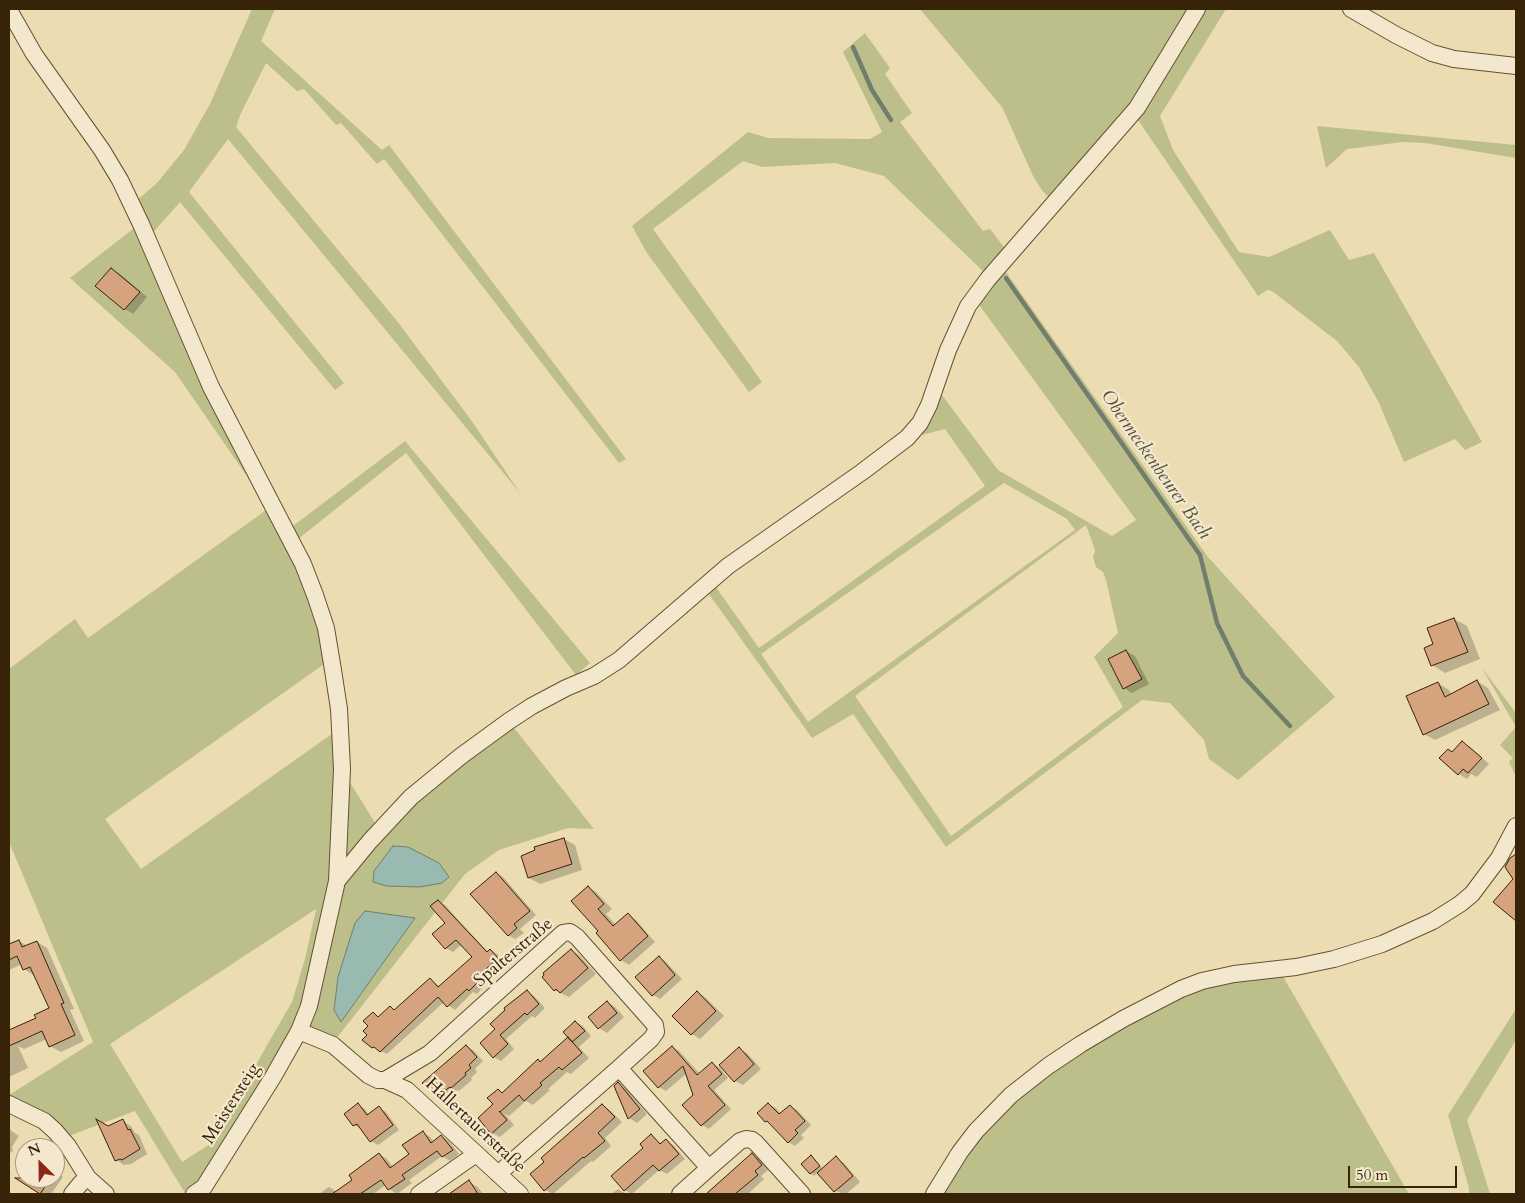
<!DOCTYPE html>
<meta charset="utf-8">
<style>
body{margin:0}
#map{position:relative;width:1525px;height:1203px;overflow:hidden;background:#ecdcb2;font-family:Cardo,serif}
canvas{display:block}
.frame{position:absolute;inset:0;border:10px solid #362308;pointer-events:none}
.north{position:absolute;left:15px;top:1138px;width:50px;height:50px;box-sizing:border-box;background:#f3e8cd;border:1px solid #a7997e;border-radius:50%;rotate:337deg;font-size:14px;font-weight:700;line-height:20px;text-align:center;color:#362308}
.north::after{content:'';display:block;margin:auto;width:18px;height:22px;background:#8f2418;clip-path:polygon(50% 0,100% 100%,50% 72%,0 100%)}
.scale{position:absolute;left:1348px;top:1166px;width:109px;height:22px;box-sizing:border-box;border:2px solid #362308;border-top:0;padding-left:6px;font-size:15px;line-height:18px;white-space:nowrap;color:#362308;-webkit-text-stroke:4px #f3e8cd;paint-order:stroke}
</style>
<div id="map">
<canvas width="1525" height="1203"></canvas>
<div class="frame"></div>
<div class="north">N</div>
<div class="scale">50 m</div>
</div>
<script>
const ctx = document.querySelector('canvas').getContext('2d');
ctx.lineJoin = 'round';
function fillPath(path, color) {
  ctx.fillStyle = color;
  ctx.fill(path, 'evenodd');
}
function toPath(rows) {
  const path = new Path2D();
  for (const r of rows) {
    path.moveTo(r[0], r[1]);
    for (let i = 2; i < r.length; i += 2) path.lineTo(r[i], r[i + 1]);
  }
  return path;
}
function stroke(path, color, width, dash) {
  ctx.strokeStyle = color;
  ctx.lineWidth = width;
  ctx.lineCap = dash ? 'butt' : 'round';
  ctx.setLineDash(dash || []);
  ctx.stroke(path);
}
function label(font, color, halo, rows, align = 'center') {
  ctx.font = font + ' Cardo,serif';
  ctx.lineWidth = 4.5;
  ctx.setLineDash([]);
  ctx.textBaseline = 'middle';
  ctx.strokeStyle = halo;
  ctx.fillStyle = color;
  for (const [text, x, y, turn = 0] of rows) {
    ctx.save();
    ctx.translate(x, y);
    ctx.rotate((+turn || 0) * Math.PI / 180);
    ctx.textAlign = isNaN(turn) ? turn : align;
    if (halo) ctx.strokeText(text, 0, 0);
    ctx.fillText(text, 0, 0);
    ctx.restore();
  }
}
const green = toPath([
 [252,9,275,9,261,41,382,150,389,145,626,459,619,463,384,159,377,164,341,123,336,125,304,89,297,91,266,63,241,113,236,127,397,321,471,420,520,493,228,139,189,192,344,383,335,390,180,202,150,236,135,202,157,183,184,150,210,104],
 [920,9,1192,9,1132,106,1051,200,1042,190,1034,178,1002,107],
 [1202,9,1226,9,1160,116,1173,150,1239,252,1269,257,1330,230,1349,260,1374,253,1482,442,1465,450,1455,439,1404,462,1379,403,1359,367,1337,341,1272,291,1267,290,1258,296,1136,117],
 [865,33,890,68,885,74,912,113,900,122,983,231,990,229,1007,251,986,274,884,176,835,163,762,167,743,161,653,229,762,382,749,392,647,253,632,226,748,132,768,138,870,139,882,132,843,52],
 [1317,126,1516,145,1516,158,1425,143,1403,142,1347,149,1326,168],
 [138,225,304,576,327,662,105,819,141,869,336,731,332,868,317,956,295,1022,281,1052,198,1183,185,1193,135,1111,66,1137,9,1098,9,1095,93,1042,9,842,9,669,75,619,88,638,269,508,175,372,70,278],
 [316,909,305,959,292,1002,210,1144,182,1162,110,1044],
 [1003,268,1208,557,1335,697,1238,780,1209,759,1204,740,1170,703,1142,700,946,847,853,714,812,738,706,590,713,583,759,648,985,486,945,429,914,437,939,391,998,470,1112,536,1136,520,977,302],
 [1004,483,1067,519,1075,530,808,722,761,654],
 [1086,525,1095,550,1093,557,1096,567,1103,572,1106,580,1118,633,1094,657,1123,707,951,836,855,696],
 [405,441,590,663,576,675,406,453,298,539,293,526],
 [1482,668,1516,713,1516,777,1509,762,1513,758,1500,745,1516,727],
 [511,724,594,829,568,828,499,850,465,874,336,1039,307,1027,345,879,402,813],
 [346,776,377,826,349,858,340,857],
 [1281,973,1409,1194,940,1194,979,1134,1049,1070,1191,989],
 [1516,1009,1516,1040,1467,1120,1490,1194,1469,1194,1469,1188,1448,1115]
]);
const water = toPath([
 [393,846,408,847,439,863,449,877,442,883,420,887,387,886,373,882,374,871,393,846],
 [365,911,415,918,341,1022,334,1010,338,977,355,923,365,911]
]);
const shadow = toPath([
 [111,269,120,274,147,297,133,314,125,309,97,286],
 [1454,619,1467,626,1480,659,1445,673,1432,665,1435,645],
 [1126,651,1135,656,1149,684,1132,693,1124,688],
 [1477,681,1488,688,1500,710,1435,740,1424,734,1438,683,1449,690,1452,695],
 [1462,742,1470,747,1489,764,1477,777,1471,774,1467,779,1459,774,1441,758,1453,753],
 [564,839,575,845,582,870,540,884,529,878,522,856],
 [496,873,503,877,536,915,520,929,524,933,515,939,508,935],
 [588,887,596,892,612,909,606,914,616,925,628,915,636,920,655,942,629,965,621,960,597,934,600,932],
 [438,901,445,905,488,952,490,950,497,954,504,962,492,973,494,976,477,994,473,992,455,1010,444,1002,387,1054,373,1047,369,1036,373,1014,380,1017,390,1008,395,1011,430,979,440,987,473,957,462,944,453,952,446,948,434,934,446,923],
 [19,941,28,946,37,942,47,948,74,1009,70,1010,84,1041,61,1052,50,1046,47,1039,24,1049,18,1046,28,1068,9,1077,9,1038,12,1040,9,1031,37,1019,51,1009,35,976,24,969,22,964,9,970,9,946],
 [571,950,579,955,596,974,569,997,554,990],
 [659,957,666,962,682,979,660,999,653,995],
 [527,992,534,996,545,1008,535,1018,532,1016,506,1039,514,1049,501,1061,494,1057,496,1029],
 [698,993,706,998,724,1016,700,1039,692,1034],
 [607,1002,615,1007,624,1017,607,1033,599,1028,590,1017],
 [576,1022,583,1026,591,1036,579,1047,589,1058,571,1074,567,1072,548,1089,550,1090,533,1105,526,1101,509,1116,504,1113,514,1125,500,1137,492,1133,495,1104,498,1090,503,1093,538,1061,541,1062,568,1039],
 [466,1046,473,1050,483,1061,475,1069,477,1072,471,1078,472,1080,459,1091,457,1090,451,1095,445,1092,441,1095,424,1083],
 [672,1047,679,1051,700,1074,713,1064,720,1068,728,1078,714,1090,731,1109,709,1129,702,1125,684,1105,694,1096,687,1073,666,1091,659,1087],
 [739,1049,747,1053,761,1069,743,1085,735,1081],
 [618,1084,626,1089,647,1114,637,1123,629,1118],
 [768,1104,776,1108,781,1114,790,1106,797,1110,811,1125,801,1135,804,1138,795,1146,788,1142,774,1126,766,1121],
 [358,1105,365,1109,369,1115,379,1108,386,1112,399,1130,378,1145,371,1141,362,1128,361,1129,354,1125],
 [603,1105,610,1110,622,1122,605,1138,611,1146,593,1162,591,1161,553,1194,545,1190],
 [123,1121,131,1126,135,1133,139,1135,147,1154,131,1164,124,1165,116,1160,108,1128],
 [9,1129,19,1136,12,1147,13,1151,9,1154],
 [423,1132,430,1137,434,1142,442,1137,449,1141,459,1154,450,1161,442,1156,409,1180,412,1183,397,1194,389,1189,386,1185,373,1194,357,1194,349,1183,379,1154,387,1159,393,1167,411,1154],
 [651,1136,662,1144,666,1141,673,1145,685,1159,667,1174,659,1170,632,1194,625,1190],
 [752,1155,759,1159,769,1169,761,1176,764,1179,748,1194,706,1194],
 [812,1157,823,1169,836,1158,844,1163,860,1182,846,1194,842,1194,833,1189,818,1172,814,1176,811,1173],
 [55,1172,63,1177,51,1194,42,1194,21,1181,25,1175,25,1178,55,1178],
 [469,1182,478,1187,483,1194,448,1194],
 [329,1187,337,1192,339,1194,319,1194],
 [618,1189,626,1194,611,1194]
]);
const stream = toPath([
 [853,47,872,90,891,120],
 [1006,278,1200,555,1217,623,1243,676,1290,726]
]);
const building = toPath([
 [111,268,140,292,124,310,95,286,111,268],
 [1454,618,1468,652,1431,666,1424,648,1433,644,1427,628,1454,618],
 [1126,650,1142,679,1123,689,1108,659,1126,650],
 [1477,680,1489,704,1423,735,1406,696,1438,682,1445,697,1477,680],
 [1462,741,1482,758,1468,773,1463,769,1458,775,1439,758,1448,749,1452,752,1462,741],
 [564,838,572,864,528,878,521,856,535,850,534,847,564,838],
 [1516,854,1516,921,1493,902,1513,879,1505,867,1510,858,1516,854],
 [496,872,530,911,514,924,517,928,508,936,470,894,496,872],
 [588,886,604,904,598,909,613,926,628,913,648,936,620,961,596,933,598,931,571,901,588,886],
 [438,900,487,952,490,949,498,958,486,969,488,972,469,991,467,989,447,1007,438,997,380,1052,374,1047,372,1048,362,1040,367,1035,363,1031,368,1026,363,1021,373,1012,378,1017,390,1006,394,1010,430,978,438,987,472,957,456,940,445,949,432,934,445,923,430,906,438,900],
 [19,940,22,947,37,941,64,1003,61,1004,75,1035,49,1047,42,1031,9,1046,9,1030,36,1018,34,1015,49,1008,30,967,23,970,17,956,9,960,9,944,19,940],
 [571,949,588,968,560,993,556,989,554,991,542,977,544,975,543,973,571,949],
 [659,956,675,975,652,996,635,977,659,956],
 [527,990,539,1004,527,1015,525,1013,500,1035,508,1044,493,1058,480,1043,495,1029,490,1024,505,1010,504,1008,527,990],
 [697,991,716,1011,691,1035,672,1016,697,991],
 [607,1001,617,1013,598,1029,588,1017,607,1001],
 [575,1021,585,1031,572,1042,563,1032,575,1021],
 [568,1037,582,1053,562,1070,559,1067,540,1083,542,1085,524,1101,519,1095,500,1112,499,1111,507,1120,491,1134,478,1118,493,1104,487,1098,498,1089,502,1093,538,1059,540,1062,568,1037],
 [466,1045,477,1057,469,1065,471,1068,465,1073,466,1075,451,1088,450,1087,443,1092,439,1087,433,1092,422,1083,466,1045],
 [672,1046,697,1075,712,1062,722,1074,708,1086,725,1105,701,1126,682,1105,693,1095,683,1066,658,1088,643,1071,672,1046],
 [739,1047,754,1064,734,1082,719,1065,739,1047],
 [618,1082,640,1109,628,1119,614,1086,618,1082],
 [358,1103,367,1115,379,1106,393,1125,370,1142,357,1124,353,1126,344,1114,358,1103],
 [768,1103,779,1114,790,1105,805,1121,795,1130,798,1133,788,1143,767,1121,765,1122,757,1113,768,1103],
 [602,1104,615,1117,598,1133,605,1141,584,1158,583,1157,544,1191,530,1174,544,1162,541,1158,602,1104],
 [96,1119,108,1126,123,1119,128,1130,130,1129,140,1149,122,1160,120,1159,115,1161,96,1119],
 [423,1131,431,1143,441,1135,453,1150,442,1157,437,1151,402,1175,405,1179,388,1190,381,1180,360,1194,332,1194,352,1180,349,1175,379,1153,390,1168,409,1154,402,1145,423,1131],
 [651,1134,660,1144,666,1139,679,1154,659,1171,653,1165,624,1191,611,1176,643,1148,640,1144,651,1134],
 [752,1153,762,1165,755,1171,758,1175,735,1194,706,1194,752,1153],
 [811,1155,820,1166,810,1174,801,1164,811,1155],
 [836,1156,853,1176,834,1192,817,1173,836,1156],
 [15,1178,51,1178,40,1194,15,1178],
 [469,1180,478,1194,449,1194,469,1180]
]);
const minor = toPath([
 [1351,9,1396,35,1432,53,1454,59,1516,66],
 [9,10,34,54,102,150,120,180,141,224,211,387,303,564,315,595,326,628,333,670,339,709,342,769,337,881,309,1006,299,1031,273,1077,204,1187,194,1194],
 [337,881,370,841,411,797,461,756,509,721,532,706,566,688,594,676,619,660,728,566,862,472,907,438,920,423,929,405,948,350,968,306,988,279,1137,108,1197,9],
 [299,1031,333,1045,368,1075,378,1080,385,1080,407,1090,520,1194],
 [385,1080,430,1053,563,933,570,932,577,937,655,1025,656,1032,651,1039,619,1068,709,1168,740,1141,746,1139,752,1140,756,1143,802,1194],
 [9,1104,44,1121,55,1131,68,1146,88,1178,106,1194],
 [498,1174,619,1068],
 [72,1194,81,1183,88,1178],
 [419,1194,476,1154],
 [680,1194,709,1168],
 [934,1194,960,1152,976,1131,1011,1095,1048,1066,1081,1044,1123,1019,1181,989,1202,981,1234,974,1296,967,1334,959,1382,944,1433,921,1460,904,1472,894,1499,858,1516,826]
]);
const streetNames = [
 ["Spalterstraße",514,953,-40],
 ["Meistersteig",232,1104,-58],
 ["Hallertauerstraße",475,1126,43]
];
const waterNames = [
 ["Obermeckenbeurer Bach",1155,465,55]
];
fillPath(green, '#bcbf89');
fillPath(water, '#99bab1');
stroke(water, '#717e6d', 1);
fillPath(shadow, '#0003');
stroke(stream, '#717e6d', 4.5);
fillPath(building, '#d5a37e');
stroke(building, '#362308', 1);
stroke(minor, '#645132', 18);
stroke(minor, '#f3e8cd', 16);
label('18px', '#362308', '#f3e8cd', streetNames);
label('italic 19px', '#54503b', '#f3e8cd', waterNames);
</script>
